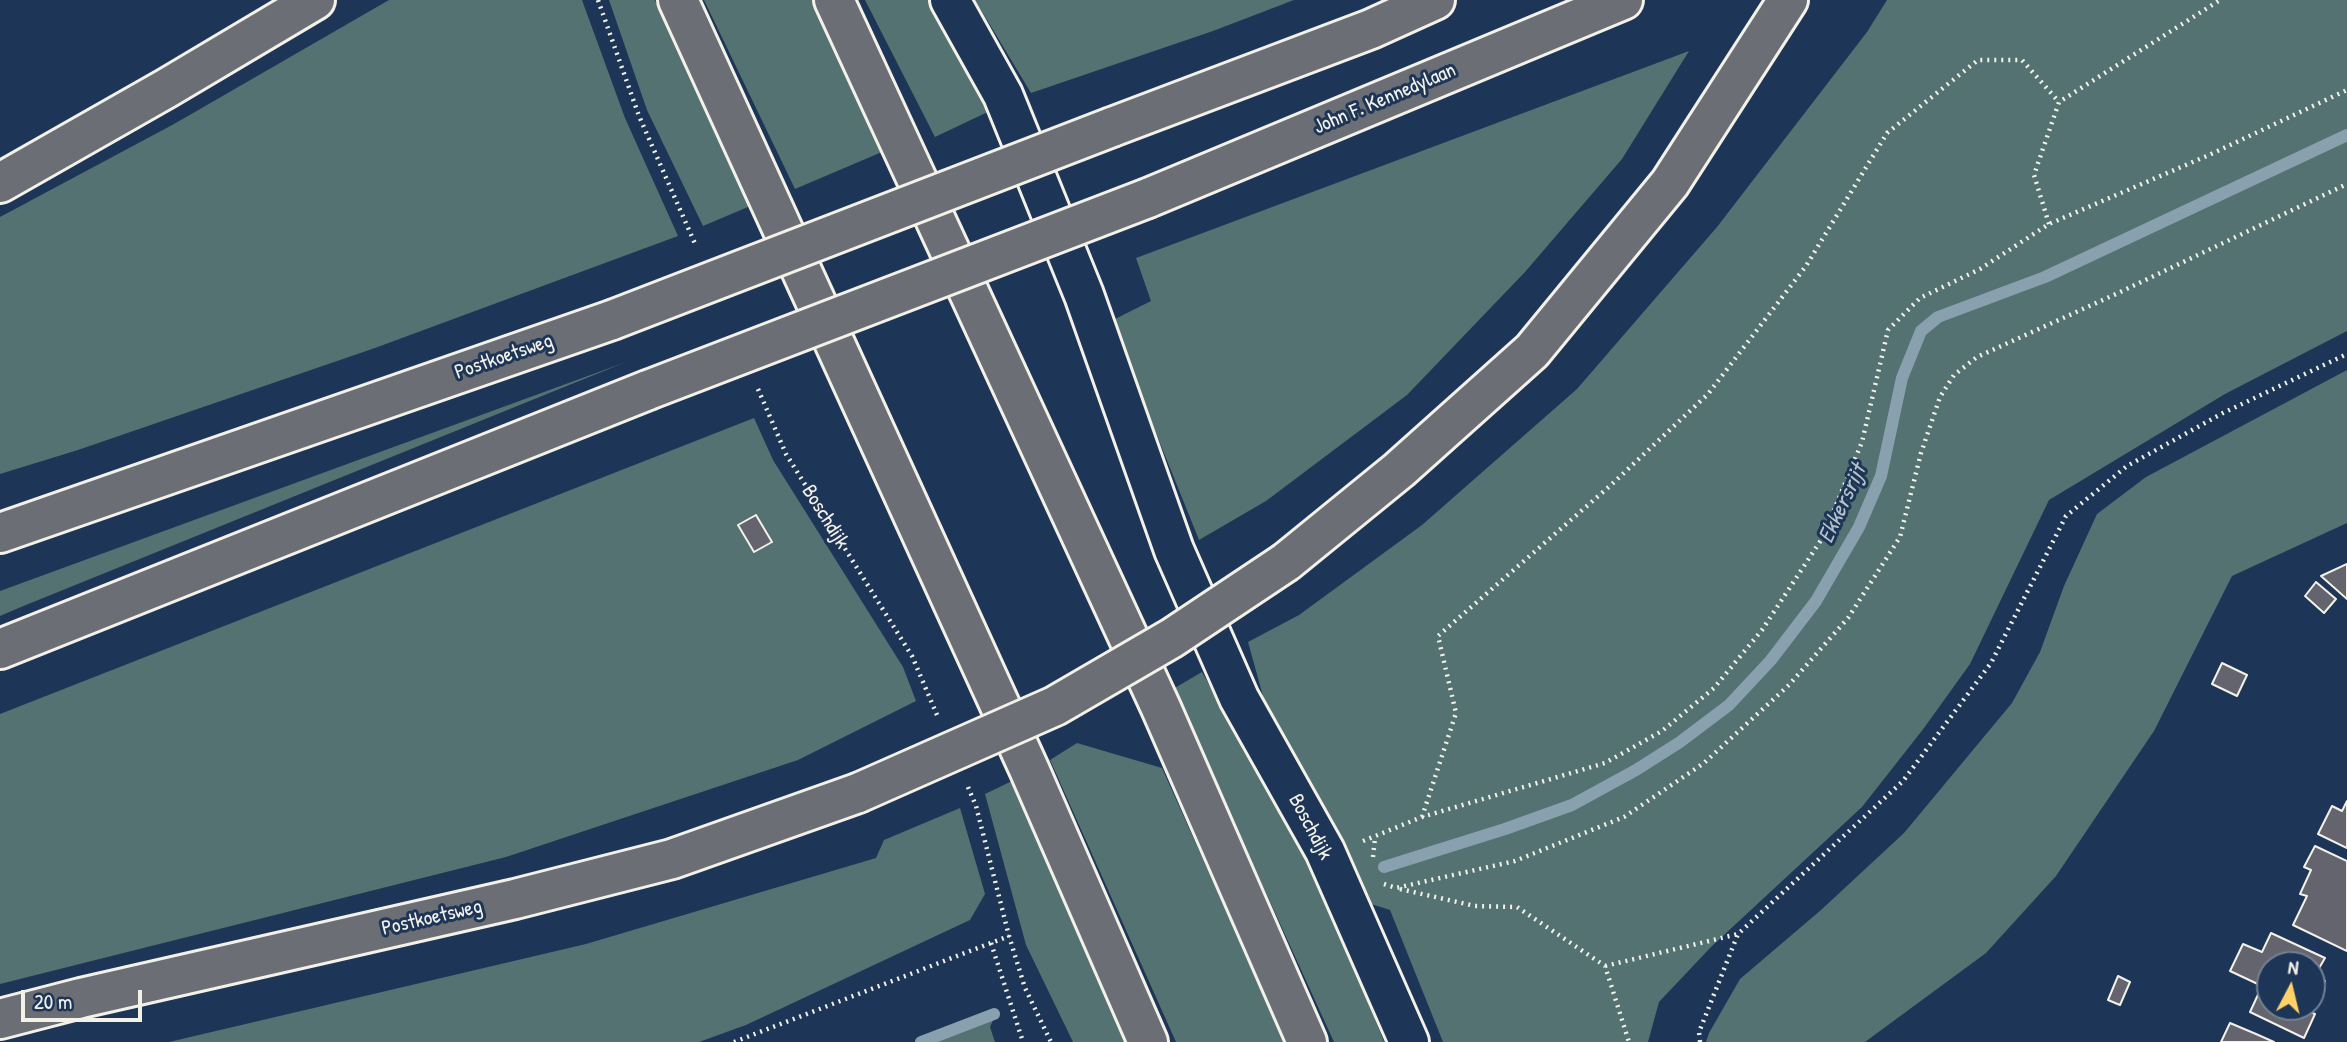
<!DOCTYPE html>
<style>
body{margin:0}
#map{position:relative;width:2347px;height:1042px;overflow:hidden;background:#1d3557;font-family:"Patrick Hand",sans-serif}
canvas{display:block}
.north{position:absolute;left:2256px;top:951px;width:70px;height:70px;box-sizing:border-box;background:#1d3557;border:2px solid #738091;border-radius:50%;rotate:7deg;font-size:19px;font-weight:700;line-height:28px;text-align:center;color:#f4f1e8}
.north::after{content:'';display:block;margin:auto;width:24px;height:32px;background:#ffd166;clip-path:polygon(50% 0,100% 100%,50% 72%,0 100%)}
.scale{position:absolute;left:21px;top:990px;width:121px;height:32px;box-sizing:border-box;border:4px solid #f4f1e8;border-top:0;padding-left:9px;font-size:21px;line-height:24px;white-space:nowrap;color:#f4f1e8;-webkit-text-stroke:5px #1d3557;paint-order:stroke}
</style>
<div id="map">
<canvas width="2347" height="1042"></canvas>
<div class="north">N</div>
<div class="scale">20 m</div>
</div>
<script>
const ctx = document.querySelector('canvas').getContext('2d');
ctx.lineJoin = 'round';
function fillPath(path, color) {
  ctx.fillStyle = color;
  ctx.fill(path, 'evenodd');
}
function toPath(rows) {
  const path = new Path2D();
  for (const r of rows) {
    path.moveTo(r[0], r[1]);
    for (let i = 2; i < r.length; i += 2) path.lineTo(r[i], r[i + 1]);
  }
  return path;
}
function stroke(path, color, width, dash) {
  ctx.strokeStyle = color;
  ctx.lineWidth = width;
  ctx.lineCap = dash ? 'butt' : 'round';
  ctx.setLineDash(dash || []);
  ctx.stroke(path);
}
function label(font, color, halo, rows, align = 'center') {
  ctx.font = font + ' "Patrick Hand",sans-serif';
  ctx.lineWidth = 6;
  ctx.setLineDash([]);
  ctx.textBaseline = 'middle';
  ctx.strokeStyle = halo;
  ctx.fillStyle = color;
  for (const [text, x, y, turn = 0] of rows) {
    ctx.save();
    ctx.translate(x, y);
    ctx.rotate((+turn || 0) * Math.PI / 180);
    ctx.textAlign = isNaN(turn) ? turn : align;
    if (halo) ctx.strokeText(text, 0, 0);
    ctx.fillText(text, 0, 0);
    ctx.restore();
  }
}
const green = toPath([
 [389,0,582,0,625,118,678,236,375,348,78,450,0,474,0,217,174,124],
 [609,0,655,0,755,204,703,226,647,110],
 [704,0,814,0,889,149,795,189],
 [865,0,928,0,994,109,935,137],
 [975,0,1294,0,1213,31,1031,93],
 [1887,0,2347,0,2347,331,2225,394,2049,500,1970,664,1924,728,1862,807,1711,947,1659,1002,1648,1042,1443,1042,1390,910,1371,904,1268,714,1248,642,1299,615,1422,525,1577,389,1717,227,1867,32],
 [1689,51,1622,159,1525,272,1407,395,1266,501,1199,540,1111,321,1151,301,1136,258],
 [626,362,21,607,0,616,0,591],
 [2347,370,2347,523,2232,576,2154,731,2056,876,1986,953,1865,1042,1706,1042,1709,1033,1740,979,1821,910,1904,833,2012,703,2040,652,2064,586,2097,514,2146,477],
 [754,418,773,460,903,667,916,701,798,760,506,857,0,984,0,714],
 [1202,672,1325,893,1384,1042,1334,1042,1173,689],
 [1077,743,1162,768,1285,1042,1176,1042,1050,760],
 [1012,781,1126,1042,1073,1042,1026,945,985,794],
 [960,808,985,894,970,920,746,1025,699,1042,169,1042,586,944,876,858,884,840],
 [995,1016,990,1027,995,1042,928,1042]
]);
const stream = toPath([
 [1384,867,1505,829,1572,805,1636,770,1680,742,1729,705,1771,660,1816,601,1859,527,1881,476,1902,378,1921,331,1938,317,2045,277,2347,135],
 [921,1042,994,1014]
]);
const building = toPath([
 [756,515,772,542,754,552,738,525,756,515],
 [2347,564,2347,599,2321,576,2347,564],
 [2316,582,2336,599,2324,613,2305,596,2316,582],
 [2222,663,2247,675,2237,696,2212,684,2222,663],
 [2347,801,2347,848,2318,834,2332,806,2342,811,2347,801],
 [2315,846,2347,861,2347,951,2293,925,2307,896,2300,894,2311,870,2304,867,2315,846],
 [2271,933,2325,958,2314,977,2325,981,2310,1012,2315,1014,2304,1038,2250,1012,2262,986,2230,971,2243,944,2262,952,2271,933],
 [2270,965,2312,965,2312,1007,2270,1007,2270,965],
 [2118,976,2130,982,2120,1005,2108,1000,2118,976],
 [2230,1023,2256,1034,2274,1042,2221,1042,2230,1023]
]);
const path = toPath([
 [598,0,639,116,696,246],
 [2049,224,2034,175,2059,102,2220,0],
 [758,389,786,454,912,656,937,715],
 [968,787,976,806,1009,936,1025,988,1051,1042],
 [1422,817,1456,713,1438,636,1611,485,1708,394,1806,266,1887,133,1978,60,2022,60,2059,102],
 [1363,841,1422,817,1605,763,1662,731,1714,688,1762,630,1823,537,1862,442,1888,330,1920,298,1980,269,2049,224,2209,155,2347,90],
 [1373,857,1375,838],
 [1384,884,1396,888,1515,861,1624,817,1704,763,1789,685,1848,618,1900,537,1921,453,1940,397,1954,375,1977,357,2116,294,2347,184],
 [1400,889,1475,906,1517,907,1605,966,1629,1042],
 [991,943,1023,1042],
 [1605,966,1738,934],
 [734,1042,1009,936],
 [1700,1042,1699,1032,1738,934,1903,781,1991,663,2066,516,2127,466,2223,413,2347,354]
]);
const minor = toPath([
 [950,0,1003,95,1084,295,1174,550,1239,698,1325,851,1409,1042]
]);
const major = toPath([
 [678,0,1029,769,1148,1042],
 [834,0,1161,708,1307,1042]
]);
const highway = toPath([
 [1112,127,1371,29,1435,0],
 [0,183,167,88,315,0],
 [1148,198,1623,0],
 [0,533,612,320],
 [1286,562,1399,470,1532,351,1670,183,1788,0],
 [0,649,648,390],
 [0,1019,81,998,515,899,672,859,858,793]
]);
const highwayBridge = toPath([
 [612,320,1112,127],
 [648,390,1148,198],
 [858,793,1055,706,1172,638,1286,562]
]);
const streetNames = [
 ["John F. Kennedylaan",1385,99,-23],
 ["Postkoetsweg",504,357,-19],
 ["Boschdijk",825,517,58],
 ["Boschdijk",1310,827,62],
 ["Postkoetsweg",432,918,-13]
];
const waterNames = [
 ["Ekkersrijt",1843,504,-65]
];
fillPath(green, '#537271');
stroke(stream, '#89a1af', 12);
fillPath(building, '#64646e');
stroke(building, '#f4f1e8', 2);
stroke(minor, '#f4f1e8', 44);
stroke(major, '#f4f1e8', 44);
stroke(highway, '#f4f1e8', 44);
stroke(path, '#f4f1e8', 4.5, [2, 5]);
stroke(minor, '#1d3557', 38);
stroke(major, '#6b6f75', 38);
stroke(highway, '#6b6f75', 38);
stroke(highwayBridge, '#f4f1e8', 44, []);
stroke(highwayBridge, '#6b6f75', 38);
label('21px', '#f4f1e8', '#1d3557', streetNames);
label('italic 23px', '#b6c2c7', '#1d3557', waterNames);
</script>
